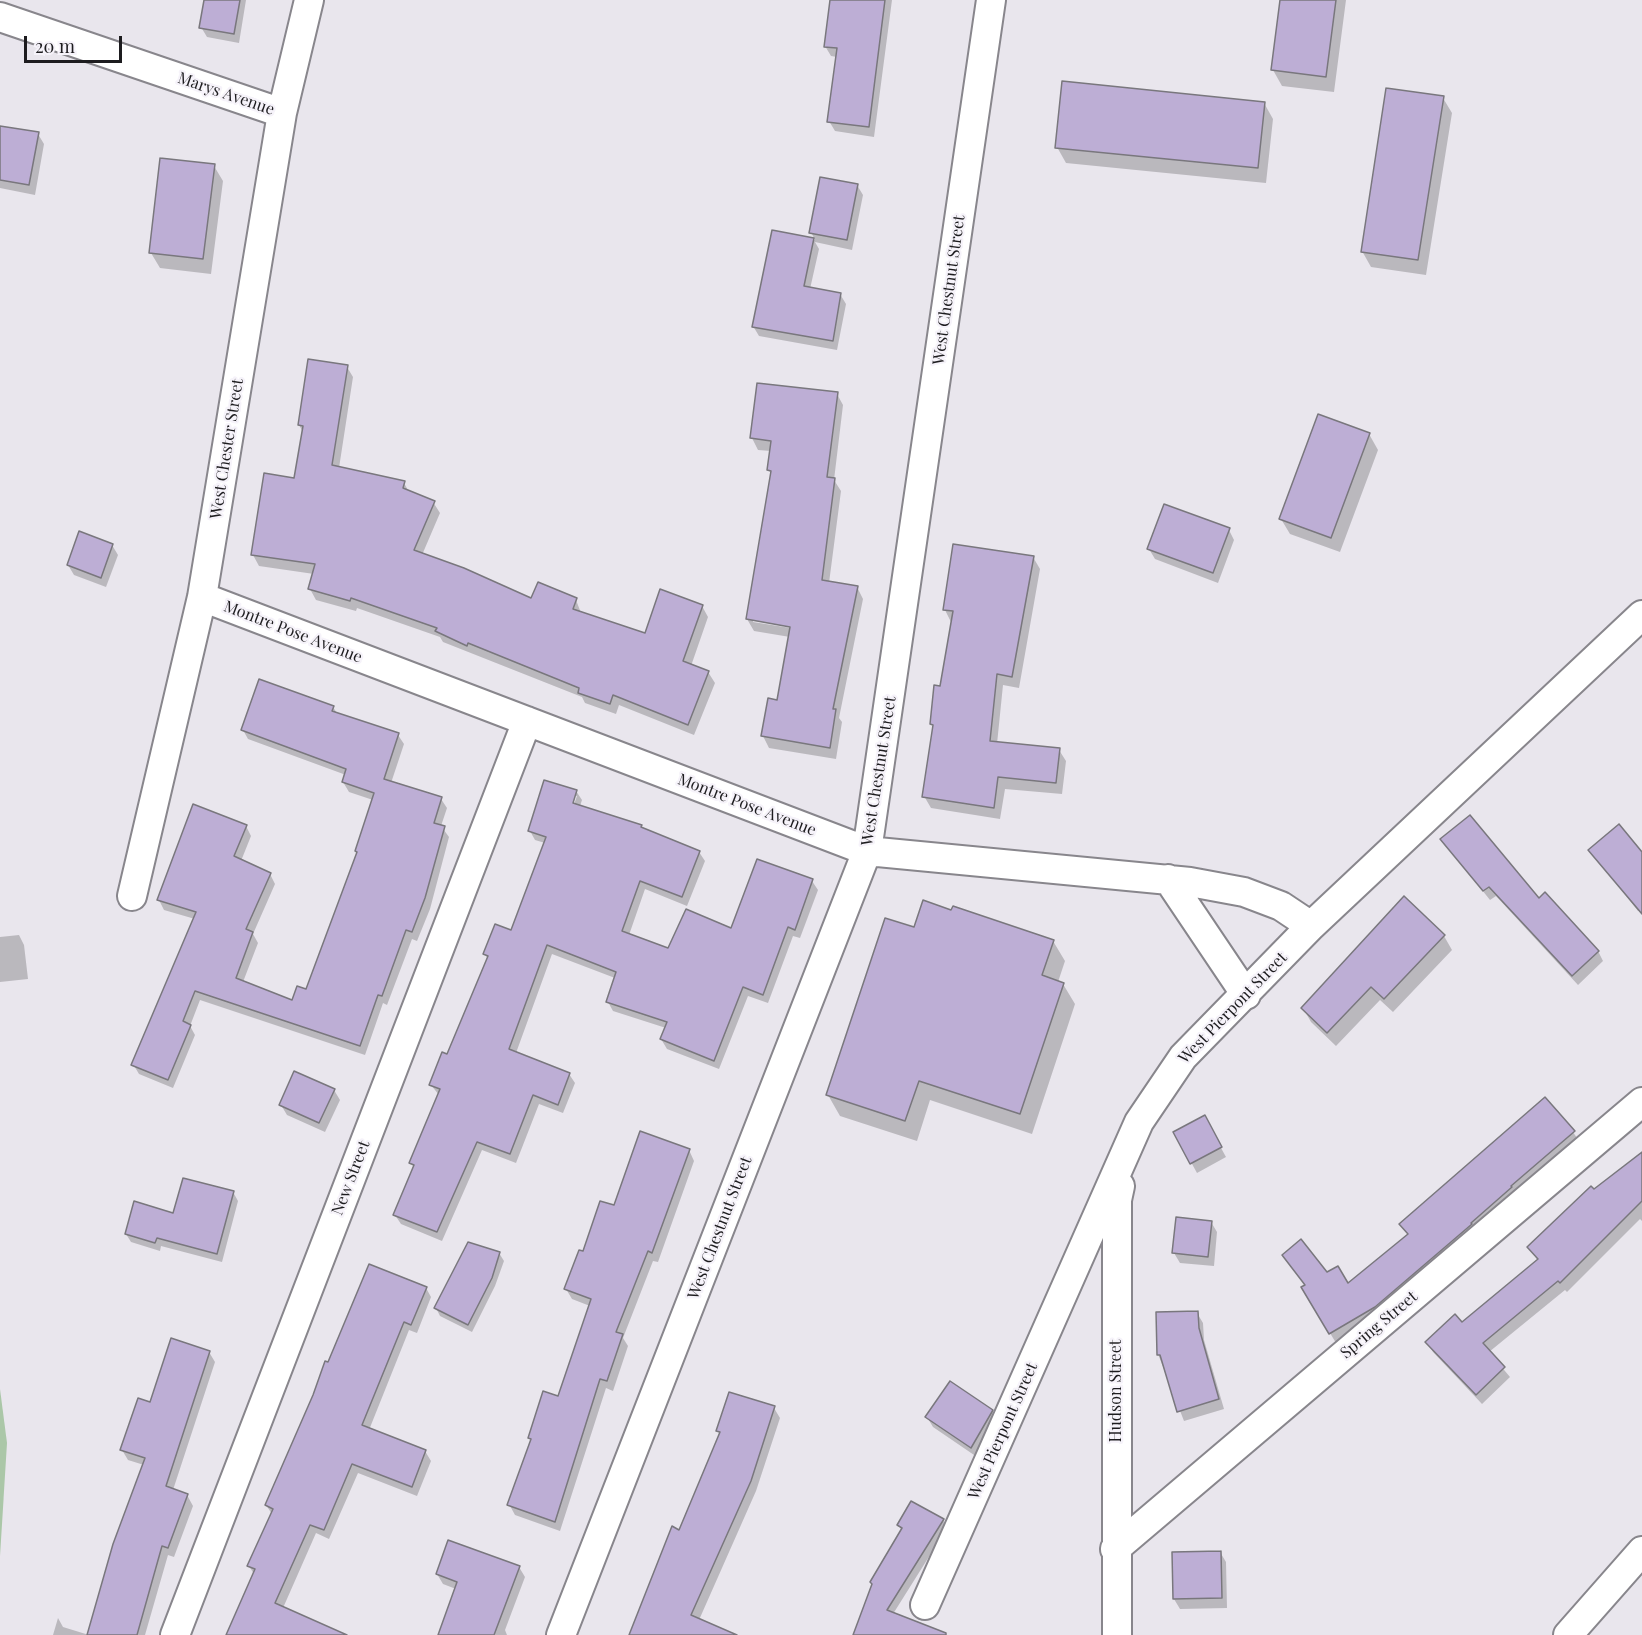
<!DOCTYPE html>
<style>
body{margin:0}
#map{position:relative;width:1642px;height:1635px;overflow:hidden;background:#e9e6ed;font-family:"Playfair Display",serif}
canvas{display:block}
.scale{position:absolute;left:24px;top:36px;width:98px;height:27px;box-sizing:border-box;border:3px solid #1d1c1f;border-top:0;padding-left:8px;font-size:18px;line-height:21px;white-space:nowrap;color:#1d1c1f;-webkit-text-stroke:4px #f6f3fa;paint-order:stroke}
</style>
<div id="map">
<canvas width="1642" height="1635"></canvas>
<div class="scale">20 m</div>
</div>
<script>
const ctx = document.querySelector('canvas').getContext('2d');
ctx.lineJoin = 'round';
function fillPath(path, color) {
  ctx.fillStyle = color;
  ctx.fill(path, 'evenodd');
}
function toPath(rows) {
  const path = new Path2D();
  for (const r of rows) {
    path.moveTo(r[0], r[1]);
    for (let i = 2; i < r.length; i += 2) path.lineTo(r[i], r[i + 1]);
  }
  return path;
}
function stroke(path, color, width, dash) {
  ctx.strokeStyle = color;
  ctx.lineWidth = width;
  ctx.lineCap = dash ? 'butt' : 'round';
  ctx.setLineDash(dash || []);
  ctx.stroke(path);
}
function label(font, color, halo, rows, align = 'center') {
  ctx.font = font + ' "Playfair Display",serif';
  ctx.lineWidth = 4.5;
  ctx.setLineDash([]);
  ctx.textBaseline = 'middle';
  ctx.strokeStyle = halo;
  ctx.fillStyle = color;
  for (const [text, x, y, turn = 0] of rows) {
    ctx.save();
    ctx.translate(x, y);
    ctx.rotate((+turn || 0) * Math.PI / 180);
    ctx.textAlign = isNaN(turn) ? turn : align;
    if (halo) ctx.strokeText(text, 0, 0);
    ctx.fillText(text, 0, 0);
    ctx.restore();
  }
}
const green = toPath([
 [0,1389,7,1443,0,1556]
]);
const shadow = toPath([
 [206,0,246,0,239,43,207,37,201,27],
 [831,0,892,0,874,137,835,131,829,121,837,57,831,56,825,46],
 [1282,0,1346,0,1334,92,1282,86,1273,70],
 [1443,98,1452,113,1426,275,1371,267,1362,251],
 [1264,103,1273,119,1266,183,1066,163,1057,147],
 [0,127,38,134,44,144,35,195,0,188],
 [214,166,223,181,211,274,160,268,151,253],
 [857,185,863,195,852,250,815,242,819,249,810,289,840,294,846,304,837,350,759,336,753,326,774,232,815,240,811,232],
 [347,367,353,377,339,468,404,483,409,492,433,502,440,513,422,555,532,600,576,600,581,613,646,635,702,606,708,617,691,666,708,672,715,683,694,735,619,705,616,714,585,703,582,697,443,642,440,637,357,608,356,611,316,600,310,589,314,574,259,566,253,555,296,479,303,432,299,425],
 [837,394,843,405,834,480,841,491,829,583,857,587,863,599,839,718,842,722,836,759,769,748,763,736,778,702,790,637,754,631,747,619,772,475,768,469,771,451,758,450,752,438],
 [753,619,798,626,797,629,753,622],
 [1369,434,1378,450,1340,552,1290,534,1281,519],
 [1229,530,1234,540,1218,583,1155,559,1149,549],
 [112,545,118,555,106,587,74,575,68,565],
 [1033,557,1040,569,1019,688,1003,685,997,744,1059,750,1066,761,1062,794,1005,789,1000,819,931,808,924,796,934,729,932,724,941,687,951,622,945,610],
 [333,707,338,715,398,735,404,744,391,783,441,799,447,808,441,826,449,837,430,909,417,941,412,939,387,1005,383,1003,365,1055,200,1000,190,1026,195,1035,173,1088,139,1074,133,1064,195,919,164,910,159,900,246,826,251,836,241,861,270,874,275,884,253,934,258,943,243,982,293,1002,307,991,358,853,373,800,349,792,343,782,346,775,248,739,243,730],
 [576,791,582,800,580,806,641,826,643,830,699,852,705,861,687,906,645,889,629,935,669,950,731,930,812,881,818,890,800,938,793,936,768,1003,748,996,719,1069,667,1049,661,1039,666,1028,613,1011,608,1002,615,978,552,954,516,1053,569,1074,575,1083,563,1113,539,1104,516,1163,482,1150,442,1241,401,1224,395,1215,414,1168,411,1162,439,1095,431,1085,448,1056,488,959,485,954,512,932,545,843,535,840,530,831],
 [574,796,577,796,572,810],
 [1442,840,1539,900,1598,951,1603,961,1578,985,1496,896,1490,900],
 [1590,850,1642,854,1642,908,1638,911],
 [915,929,1053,941,1065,961,1058,982,1063,984,1075,1004,1032,1134,930,1100,917,1141,840,1116,828,1095],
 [19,935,24,945,28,979,0,982,0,937],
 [1444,936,1452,950,1393,1012,1380,1000,1336,1046,1311,1022,1303,1008],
 [334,1090,340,1100,325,1132,287,1115,281,1105],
 [1204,1117,1226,1157,1197,1173,1175,1133],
 [1573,1132,1579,1141,1336,1343,1303,1288,1306,1286,1284,1255,1348,1286,1408,1235,1401,1225],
 [689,1150,694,1161,658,1262,653,1261,623,1338,628,1346,613,1391,606,1388,560,1531,515,1515,509,1504,532,1442,530,1438,559,1398,590,1306,572,1299,566,1289,584,1253,614,1207],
 [1642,1153,1642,1221,1640,1219,1567,1292,1565,1290,1489,1352,1510,1377,1482,1404,1433,1352,1427,1342,1462,1324,1538,1261,1529,1247],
 [233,1192,238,1201,222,1262,161,1246,160,1251,131,1242,126,1234],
 [1211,1222,1217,1232,1214,1266,1180,1263,1174,1253],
 [499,1253,504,1261,495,1286,472,1332,440,1316,436,1308],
 [426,1288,431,1297,417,1333,409,1330,369,1430,425,1451,431,1461,417,1496,358,1473,329,1539,316,1533,283,1608,308,1635,227,1635,254,1574,249,1566,272,1514,266,1505,329,1364],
 [1197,1313,1203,1323,1204,1340,1224,1409,1184,1421,1158,1354],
 [209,1352,215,1362,173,1490,187,1495,193,1506,174,1557,168,1555,145,1635,53,1635,58,1618,63,1627,89,1635,144,1465,128,1460,122,1450,151,1404],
 [774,1408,780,1418,756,1491,699,1620,714,1635,632,1635,720,1436,718,1431],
 [992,1411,998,1421,977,1457,933,1427,927,1417],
 [943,1520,947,1528,893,1614,905,1635,854,1635,902,1531,899,1525],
 [1220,1552,1226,1562,1227,1608,1180,1609,1174,1599],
 [519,1567,525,1577,505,1630,507,1635,439,1635,456,1589,443,1584,437,1574]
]);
const building = toPath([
 [204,0,240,0,234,34,199,28,204,0],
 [830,0,885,0,869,127,827,122,837,48,824,47,830,0],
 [1280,0,1336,0,1326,77,1271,70,1280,0],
 [1062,81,1265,102,1258,168,1055,148,1062,81],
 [1386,88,1444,96,1418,260,1361,252,1386,88],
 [0,126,39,132,29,185,0,180,0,126],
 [160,158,215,164,203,259,149,253,160,158],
 [820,177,858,184,847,240,809,233,820,177],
 [772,230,814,238,804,286,841,293,833,341,752,327,772,230],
 [308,359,348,365,332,465,405,481,403,488,435,501,414,550,464,568,531,598,538,582,577,598,573,609,645,633,660,589,703,605,683,661,709,671,688,725,613,695,610,704,578,693,579,688,468,643,467,646,435,631,437,628,351,598,350,601,308,589,315,564,251,555,264,473,294,478,303,426,298,425,308,359],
 [757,383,838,392,827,477,835,478,822,580,858,586,833,709,836,709,830,748,761,736,768,698,777,700,790,627,746,619,771,471,767,470,771,441,750,438,757,383],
 [1318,414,1370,433,1331,538,1279,519,1318,414],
 [1164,504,1230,528,1213,573,1147,549,1164,504],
 [79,531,113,544,101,578,67,565,79,531],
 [953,544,1034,556,1012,677,997,674,990,741,1060,748,1056,783,998,777,994,808,922,797,933,725,930,724,934,685,940,686,953,611,943,610,953,544],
 [259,679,334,706,332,711,399,733,384,779,442,797,434,823,445,826,425,898,412,932,406,930,382,996,378,995,360,1046,195,991,183,1021,191,1025,168,1080,131,1065,196,912,157,900,193,804,247,825,234,856,271,873,246,929,253,932,236,978,292,1000,297,986,306,989,357,852,355,851,374,793,342,782,346,769,241,730,259,679],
 [544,780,577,790,573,803,642,825,641,827,700,851,682,897,640,881,622,931,668,948,686,909,731,928,757,859,813,879,795,930,788,927,763,995,743,987,714,1061,660,1039,667,1022,606,1002,616,972,547,945,509,1049,570,1073,558,1105,533,1095,510,1154,477,1142,437,1232,393,1215,414,1165,409,1163,440,1089,429,1085,442,1052,447,1054,488,956,483,954,495,924,511,930,546,837,528,831,544,780],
 [1470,815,1539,898,1545,892,1599,951,1572,976,1489,887,1483,891,1440,839,1470,815],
 [1619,824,1642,852,1642,914,1588,850,1619,824],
 [1404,896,1445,935,1384,999,1371,987,1327,1033,1301,1008,1404,896],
 [923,900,951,910,953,906,1054,940,1042,975,1064,983,1020,1114,919,1081,905,1121,826,1095,885,918,914,927,923,900],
 [294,1071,335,1089,319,1123,279,1105,294,1071],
 [1545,1097,1575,1131,1511,1186,1512,1187,1471,1223,1472,1224,1375,1307,1329,1334,1301,1287,1305,1285,1282,1255,1301,1239,1327,1272,1338,1266,1348,1283,1408,1234,1399,1224,1545,1097],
 [1205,1115,1222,1147,1190,1164,1173,1132,1205,1115],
 [640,1131,690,1149,652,1253,648,1251,616,1332,623,1334,607,1381,600,1379,555,1522,507,1505,531,1439,528,1438,543,1391,558,1396,591,1299,564,1289,579,1250,583,1251,600,1201,614,1205,640,1131],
 [1642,1152,1642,1201,1560,1283,1558,1281,1483,1343,1505,1367,1476,1395,1425,1342,1455,1314,1462,1322,1538,1259,1527,1247,1591,1186,1594,1189,1642,1152],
 [183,1178,234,1191,217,1254,157,1238,155,1243,125,1234,134,1201,173,1213,183,1178],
 [1176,1217,1212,1221,1208,1257,1172,1253,1176,1217],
 [468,1242,500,1252,492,1278,468,1325,434,1308,468,1242],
 [369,1264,427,1287,411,1325,404,1322,362,1425,426,1450,412,1487,352,1464,324,1530,310,1525,275,1603,347,1635,226,1635,255,1569,247,1566,273,1509,265,1505,313,1395,325,1361,328,1362,369,1264],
 [1198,1311,1199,1328,1219,1399,1177,1412,1160,1355,1157,1355,1156,1312,1198,1311],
 [171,1338,210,1351,166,1486,188,1494,168,1548,162,1546,137,1635,87,1635,113,1544,145,1458,120,1450,138,1398,150,1402,171,1338],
 [950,1381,993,1410,971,1448,925,1417,950,1381],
 [729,1392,775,1406,751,1481,691,1615,737,1635,629,1635,672,1526,679,1530,720,1432,716,1431,729,1392],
 [911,1501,944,1519,887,1610,946,1633,946,1635,853,1635,872,1584,870,1582,902,1528,897,1525,911,1501],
 [448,1540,520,1566,494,1635,438,1635,457,1582,436,1574,448,1540],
 [1221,1551,1222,1598,1173,1599,1172,1552,1221,1551]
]);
const minor = toPath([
 [0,17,282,113],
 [202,597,867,851,1190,882,1244,892,1281,906,1311,926],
 [1168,879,1246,995],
 [132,896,202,597,282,113,309,0],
 [1115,1549,1642,1102],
 [925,1605,1139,1122,1183,1057,1311,926,1642,615],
 [175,1635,527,721],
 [561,1635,867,851,991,0],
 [1117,1635,1117,1200,1120,1186],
 [1568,1635,1642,1551]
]);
const streetNames = [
 ["Marys Avenue",226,94,19],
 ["West Chestnut Street",949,290,-82],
 ["West Chester Street",227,449,-81],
 ["Montre Pose Avenue",293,632,21],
 ["West Chestnut Street",879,771,-81],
 ["Montre Pose Avenue",747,805,21],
 ["West Pierpont Street",1233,1008,-46],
 ["New Street",351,1178,-69],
 ["West Chestnut Street",720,1228,-69],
 ["Spring Street",1379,1325,-40],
 ["Hudson Street",1116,1391,-90],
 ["West Pierpont Street",1003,1431,-66]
];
fillPath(green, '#abc7a8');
fillPath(shadow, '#0003');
fillPath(building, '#bdaed5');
stroke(building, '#79777d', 1.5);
stroke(minor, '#88868c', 32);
stroke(minor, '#fff', 28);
label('16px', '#1d1c1f', '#f6f3fa', streetNames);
</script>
